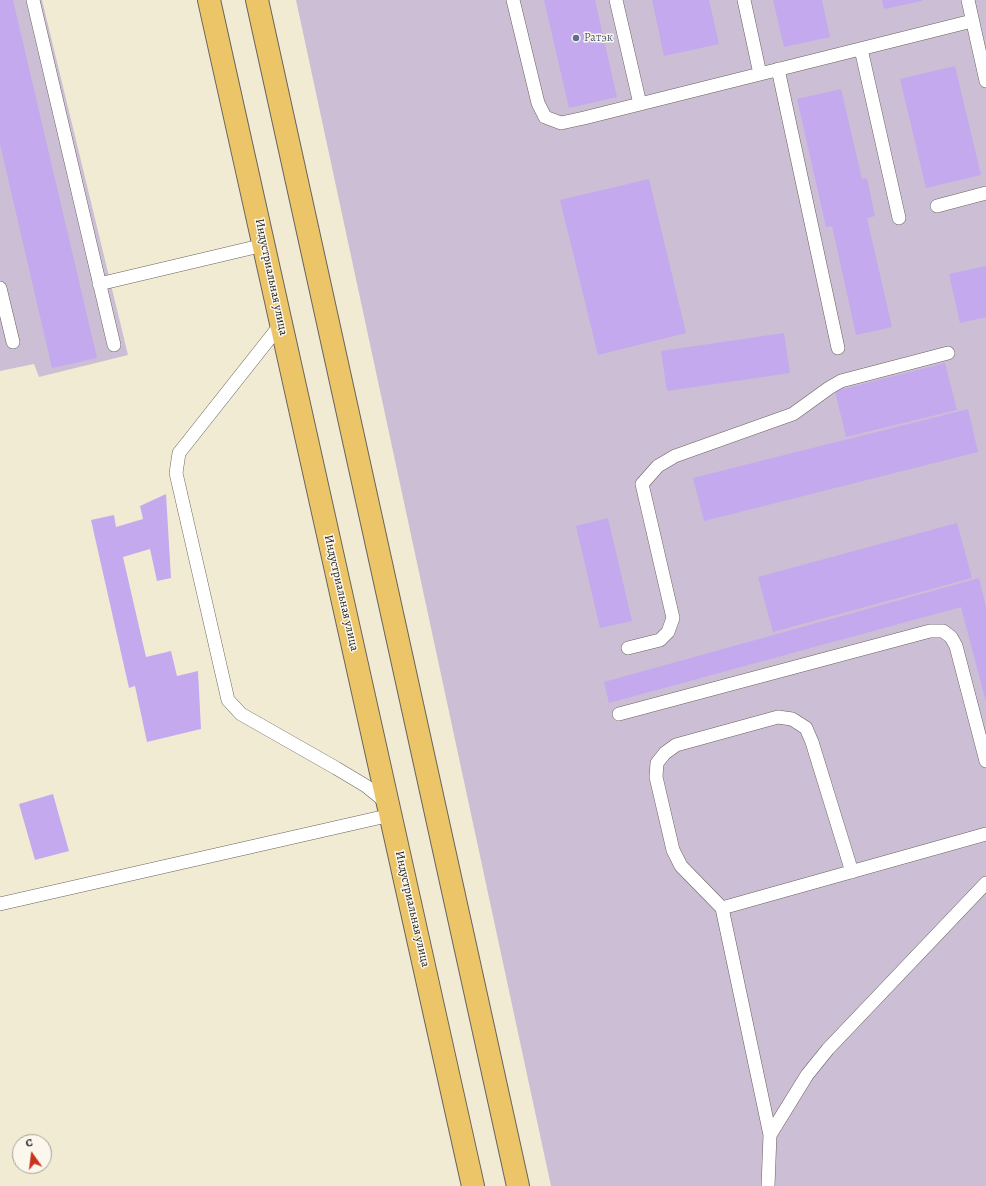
<!DOCTYPE html>
<meta charset="utf-8">
<style>
body{margin:0}
#map{position:relative;width:986px;height:1186px;overflow:hidden;background:#f2ebd3;font-family:Alegreya,serif}
canvas{display:block}
.north{position:absolute;left:12px;top:1134px;width:40px;height:40px;box-sizing:border-box;background:#fbf7ec;border:1px solid #a29f99;border-radius:50%;rotate:346deg;font-size:11px;font-weight:700;line-height:16px;text-align:center;color:#1c1c1c}
.north::after{content:'';display:block;margin:auto;width:14px;height:18px;background:#c8321e;clip-path:polygon(50% 0,100% 100%,50% 72%,0 100%)}
</style>
<div id="map">
<canvas width="986" height="1186"></canvas>
<div class="north">С</div>
</div>
<script>
const ctx = document.querySelector('canvas').getContext('2d');
ctx.lineJoin = 'round';
function fillPath(path, color) {
  ctx.fillStyle = color;
  ctx.fill(path, 'evenodd');
}
function toPath(rows) {
  const path = new Path2D();
  for (const r of rows) {
    path.moveTo(r[0], r[1]);
    for (let i = 2; i < r.length; i += 2) path.lineTo(r[i], r[i + 1]);
  }
  return path;
}
function stroke(path, color, width, dash) {
  ctx.strokeStyle = color;
  ctx.lineWidth = width;
  ctx.lineCap = dash ? 'butt' : 'round';
  ctx.setLineDash(dash || []);
  ctx.stroke(path);
}
function label(font, color, halo, rows, align = 'center') {
  ctx.font = font + ' Alegreya,serif';
  ctx.lineWidth = 3;
  ctx.setLineDash([]);
  ctx.textBaseline = 'middle';
  ctx.strokeStyle = halo;
  ctx.fillStyle = color;
  for (const [text, x, y, turn = 0] of rows) {
    ctx.save();
    ctx.translate(x, y);
    ctx.rotate((+turn || 0) * Math.PI / 180);
    ctx.textAlign = isNaN(turn) ? turn : align;
    if (halo) ctx.strokeText(text, 0, 0);
    ctx.fillText(text, 0, 0);
    ctx.restore();
  }
}
const industrial = toPath([
 [0,0,42,0,128,355,39,377,34,364,0,371],
 [296,0,986,0,986,1186,551,1186]
]);
const building = toPath([
 [0,0,13,0,97,358,52,368,0,144],
 [544,0,595,0,617,97,569,108],
 [652,0,709,0,719,44,664,56],
 [773,0,822,0,830,37,784,47],
 [882,0,922,0,922,1,884,9],
 [955,66,981,175,926,188,900,79],
 [841,89,862,179,867,178,875,216,867,218,892,327,856,335,832,226,826,227,797,99],
 [649,179,686,333,598,355,560,200],
 [986,266,986,317,960,323,949,274],
 [784,333,790,373,667,391,661,351],
 [945,363,957,410,846,437,835,391],
 [968,409,978,452,704,521,693,478],
 [166,494,171,578,157,581,150,549,123,557,146,657,171,651,177,676,198,671,201,729,147,742,135,686,129,688,91,520,114,515,116,527,143,519,140,506],
 [608,518,632,621,600,628,576,526],
 [957,523,972,578,773,632,758,577],
 [979,578,986,607,986,702,961,607,609,703,604,682],
 [53,794,69,851,35,860,19,804]
]);
const service = toPath([
 [33,0,114,345],
 [513,0,538,103,545,117,561,123,584,118,972,21],
 [616,0,640,104],
 [744,0,760,74],
 [968,0,986,81],
 [861,49,899,218],
 [778,69,838,348],
 [937,206,986,193],
 [99,284,264,245],
 [0,288,13,342],
 [281,324,179,453,176,473,228,700,241,714,336,768,366,786,387,803],
 [628,648,660,640,668,632,673,618,642,484,658,466,675,456,793,414,829,388,841,381,948,353],
 [619,714,930,631,943,631,951,637,956,646,986,761],
 [0,904,391,815],
 [722,908,681,866,673,850,656,777,657,763,665,753,676,745,778,717,792,719,806,728,812,742,852,872],
 [770,1135,722,908,986,834],
 [768,1186,770,1135,807,1075,828,1049,986,883]
]);
const primary = toPath([
 [209,0,473,1186],
 [257,0,518,1186]
]);
const markers = [
 [576,38,4,"#5c6f8a"]
];
const serviceNames = [
 ["Ратэк",584,38]
];
const streetNames = [
 ["Индустриальная улица",271,277,78],
 ["Индустриальная улица",341,593,77],
 ["Индустриальная улица",412,909,77]
];
fillPath(industrial, '#ccbed4');
fillPath(building, '#c5a9ef');
stroke(service, '#67645c', 14);
stroke(primary, '#67645c', 24);
stroke(service, '#fff', 13);
stroke(primary, '#edc569', 22);
for (const [x, y, r, color] of markers) {
  const dot = new Path2D();
  dot.arc(x, y, r, 0, 2 * Math.PI);
  ctx.fillStyle = color;
  ctx.fill(dot);
  stroke(dot, '#fbf7ec', 1.5);
}
label('12px', '#4e5e75', '#fbf7ec', serviceNames, 'left');
label('12px', '#1c1c1c', '#fbf7ec', streetNames);
</script>
